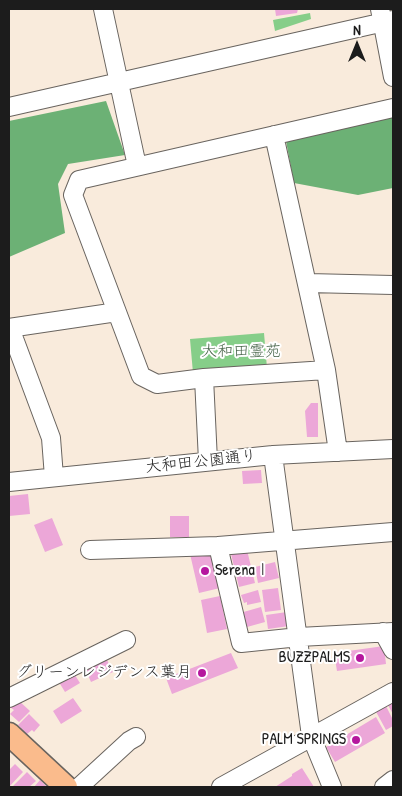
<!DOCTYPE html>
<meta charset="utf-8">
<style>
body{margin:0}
#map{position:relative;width:402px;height:796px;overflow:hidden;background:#f9ebdc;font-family:"Patrick Hand",sans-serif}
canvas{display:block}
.frame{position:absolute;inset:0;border:10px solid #1c1c1c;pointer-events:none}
.north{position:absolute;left:332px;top:20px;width:50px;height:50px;-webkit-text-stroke:4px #fff;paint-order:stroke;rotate:0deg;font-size:14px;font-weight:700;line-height:20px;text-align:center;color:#1c1c1c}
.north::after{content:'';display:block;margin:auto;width:18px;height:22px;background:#1c1c1c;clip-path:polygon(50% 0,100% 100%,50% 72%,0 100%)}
</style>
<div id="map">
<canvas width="402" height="796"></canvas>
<div class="frame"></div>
<div class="north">N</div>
</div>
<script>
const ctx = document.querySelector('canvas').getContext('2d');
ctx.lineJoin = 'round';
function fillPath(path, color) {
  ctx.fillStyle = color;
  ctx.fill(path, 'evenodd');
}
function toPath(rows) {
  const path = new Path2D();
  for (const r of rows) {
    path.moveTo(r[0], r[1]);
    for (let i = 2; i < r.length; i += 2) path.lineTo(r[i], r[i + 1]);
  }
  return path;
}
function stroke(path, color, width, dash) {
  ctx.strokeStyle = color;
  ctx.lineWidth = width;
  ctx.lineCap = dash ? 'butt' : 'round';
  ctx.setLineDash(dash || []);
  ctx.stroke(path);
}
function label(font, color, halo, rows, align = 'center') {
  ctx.font = font + ' "Patrick Hand","Klee One",sans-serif';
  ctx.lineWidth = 4;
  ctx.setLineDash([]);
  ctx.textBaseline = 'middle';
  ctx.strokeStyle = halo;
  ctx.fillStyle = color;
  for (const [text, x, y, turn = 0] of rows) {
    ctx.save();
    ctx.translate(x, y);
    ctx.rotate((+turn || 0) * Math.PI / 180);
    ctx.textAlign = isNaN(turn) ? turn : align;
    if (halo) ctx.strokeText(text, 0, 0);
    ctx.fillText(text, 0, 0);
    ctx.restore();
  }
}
const green = toPath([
 [310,13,311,19,275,31,273,20],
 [264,333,267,368,193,373,190,339]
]);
const forest = toPath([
 [106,101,125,155,68,164,58,184,65,233,9,257,9,121],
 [393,116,393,188,358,195,294,183,286,141]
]);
const building = toPath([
 [275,9,298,9,297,13,276,16],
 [311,403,318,403,318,437,307,437,305,411],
 [261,470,262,483,243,484,242,471],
 [28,494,30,514,9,516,9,496],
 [170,516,189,516,189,537,170,537],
 [52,518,63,545,45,552,34,525],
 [211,549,220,588,199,593,190,554],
 [247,550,255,583,239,587,231,554],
 [275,562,279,578,258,583,255,567],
 [278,588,281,610,265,612,262,590],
 [258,590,261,602,247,605,247,602,244,603,241,595],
 [220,596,227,629,207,633,201,600],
 [261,607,265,622,247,627,244,617,242,617,240,613],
 [287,612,289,626,268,629,266,615],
 [384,646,386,664,337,671,334,653],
 [231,653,238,668,172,694,166,678],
 [105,656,113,672,91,682,84,666],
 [71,669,80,683,65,692,57,679],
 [393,696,393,714,385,700],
 [73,698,82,711,61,724,53,711],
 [18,700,30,711,19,722,10,714,14,710,10,707],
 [384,702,393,720,393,726,386,730,374,708],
 [29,714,40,725,34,732,32,730,27,734,18,725],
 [376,717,385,733,335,762,326,747],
 [15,764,23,772,9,787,9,770],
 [302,768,314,787,275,787,292,776,292,774],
 [27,772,36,781,29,787,12,787],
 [40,780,47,787,34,787]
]);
const minor = toPath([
 [103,9,137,166],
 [380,9,393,77],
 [9,107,393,20],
 [274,135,326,370,338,452],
 [308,283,393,285],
 [9,328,117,312],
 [10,328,51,438,54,477],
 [326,370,204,378,157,384,141,376,73,195,79,180,393,108],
 [204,378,208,461],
 [273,455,311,736,332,787],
 [9,482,273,455,393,449],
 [218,546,393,532],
 [90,550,218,546,241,643,299,637,393,632],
 [383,632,393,650],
 [9,698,126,640],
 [79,787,129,741,136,737],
 [221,787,393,692],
 [384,787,393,780]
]);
const major = toPath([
 [9,734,66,787]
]);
const markers = [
 [205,571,5,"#b5179e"],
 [360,658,5,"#b5179e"],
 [202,673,5,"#b5179e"],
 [356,740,5,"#b5179e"]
];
const parkNames = [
 ["大和田霊苑",241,352]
];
const streetNames = [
 ["大和田公園通り",201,462,-6]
];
const poiNames = [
 ["SerenaⅠ",215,571,"left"],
 ["BUZZPALMS",350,658],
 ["グリーンレジデンス葉月",192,673],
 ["PALM SPRINGS",346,740]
];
fillPath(green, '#86ce89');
fillPath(forest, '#6cb175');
fillPath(building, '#eca7d8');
stroke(minor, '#69645f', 20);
stroke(major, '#69645f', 25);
stroke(minor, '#fff', 18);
stroke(major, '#fabb8c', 22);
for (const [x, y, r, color] of markers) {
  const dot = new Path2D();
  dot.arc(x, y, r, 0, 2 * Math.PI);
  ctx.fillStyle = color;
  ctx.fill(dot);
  stroke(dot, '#fff', 2);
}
label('16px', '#466348', '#fff', parkNames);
label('16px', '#1c1c1c', '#fff', streetNames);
label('16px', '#1c1c1c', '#fff', poiNames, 'right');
</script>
